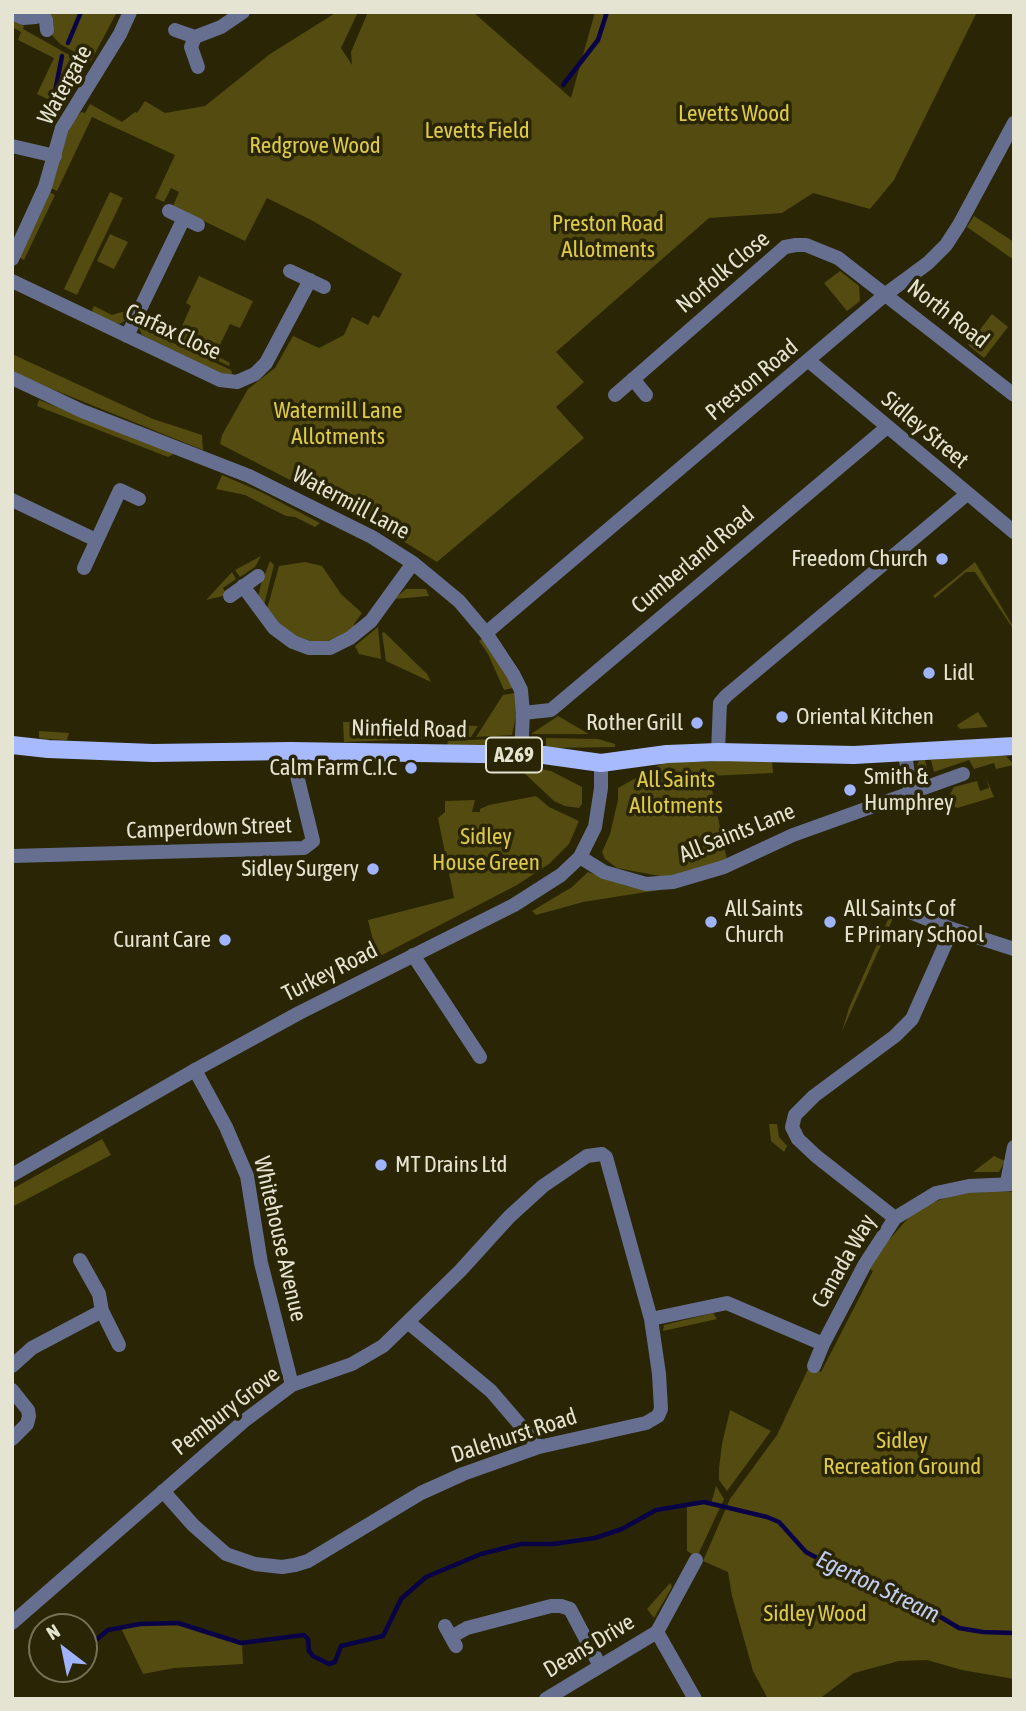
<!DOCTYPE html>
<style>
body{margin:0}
#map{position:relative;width:1026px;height:1711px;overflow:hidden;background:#2a2605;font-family:"Asap Condensed",sans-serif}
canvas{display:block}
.frame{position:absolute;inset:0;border:14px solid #e5e3d1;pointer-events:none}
.north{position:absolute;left:28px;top:1613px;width:70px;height:70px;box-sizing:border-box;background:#2a2605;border:2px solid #757257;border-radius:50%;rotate:328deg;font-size:19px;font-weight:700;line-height:28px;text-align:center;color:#e5e3d1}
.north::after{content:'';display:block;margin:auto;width:24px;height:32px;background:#a0b3fd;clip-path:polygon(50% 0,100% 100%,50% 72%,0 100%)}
</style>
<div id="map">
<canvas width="1026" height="1711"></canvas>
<div class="frame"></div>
<div class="north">N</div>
</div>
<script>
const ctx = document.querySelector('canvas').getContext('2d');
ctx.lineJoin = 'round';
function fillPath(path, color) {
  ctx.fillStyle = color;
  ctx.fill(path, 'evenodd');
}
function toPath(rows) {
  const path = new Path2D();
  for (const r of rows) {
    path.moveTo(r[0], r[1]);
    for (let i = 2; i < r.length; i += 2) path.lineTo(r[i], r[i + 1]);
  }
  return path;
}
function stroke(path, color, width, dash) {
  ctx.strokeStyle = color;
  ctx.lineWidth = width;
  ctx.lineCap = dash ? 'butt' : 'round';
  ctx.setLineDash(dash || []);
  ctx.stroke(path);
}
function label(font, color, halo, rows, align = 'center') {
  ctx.font = font + ' "Asap Condensed",sans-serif';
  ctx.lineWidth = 7;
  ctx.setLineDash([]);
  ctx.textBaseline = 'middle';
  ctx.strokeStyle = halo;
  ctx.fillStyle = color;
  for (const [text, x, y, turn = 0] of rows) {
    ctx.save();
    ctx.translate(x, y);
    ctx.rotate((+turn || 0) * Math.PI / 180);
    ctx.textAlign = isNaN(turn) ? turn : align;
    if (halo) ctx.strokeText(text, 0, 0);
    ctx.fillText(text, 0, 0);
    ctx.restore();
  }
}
const green = toPath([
 [50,12,117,12,91,61,60,44,51,34,54,26],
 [337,12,358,12,341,48,352,65,351,52,368,12,473,12,571,98,595,12,977,12,894,180,870,209,813,193,782,213,709,218,556,352,584,382,556,407,584,438,437,562,338,501,296,483,220,444,222,435,248,389,275,368,293,336,319,348,344,335,352,317,368,325,373,315,379,318,402,274,313,221,267,198,245,241,173,206,179,192,171,188,164,202,155,198,175,155,92,117,57,191,51,188,71,123,81,112,85,113,90,104,122,122,135,112,137,113,145,101,165,113,205,106,270,54],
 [12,20,24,26,23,29,87,65,64,107,37,94,54,58,18,40,21,32,12,27],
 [49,192,55,195,24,260,18,257],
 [110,192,123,198,77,295,64,289],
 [974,216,1014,242,1014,260,967,227],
 [110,234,128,242,114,269,97,261],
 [840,271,859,286,860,301,847,311,824,283],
 [199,276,253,301,240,328,230,324,215,355,230,363,229,366,155,331,157,328,177,337,191,306,186,303],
 [94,306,112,315,135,308,129,319,119,324,95,316,92,310],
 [145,313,152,333,231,370,233,376,220,373,142,335,139,328],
 [992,314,1008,327,984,358,968,345],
 [12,354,153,419,202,435,203,450,37,383,12,371],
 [39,400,176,453,168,457,37,406],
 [222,475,259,491,320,523,315,527,295,517,286,516,272,509,245,495,216,489],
 [261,556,255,567,240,577,235,570],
 [270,561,274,565,264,605,258,598,261,584],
 [305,562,322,566,341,594,362,613,354,624,354,628,347,633,327,641,310,641,296,636,279,624,267,609,279,566],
 [975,562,1014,628,1014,630,975,572,966,572,935,598,933,596],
 [232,572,236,579,223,588,227,595,206,600],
 [406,589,426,589,429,596,394,599],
 [378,627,381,659,359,654,355,646],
 [384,632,427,674,431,682,386,661,382,633],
 [483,638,493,652,513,688,504,690,488,654,479,641],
 [515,693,517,712,512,735,476,737,503,695],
 [978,712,988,727,960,729,957,725],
 [558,716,589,734,531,734],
 [343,722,355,722,478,726,471,737,344,742],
 [39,731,69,733,67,740,46,739,39,738],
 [511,738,506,747,447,746,448,741],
 [546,738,598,739,615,744,615,747,546,748],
 [997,755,1006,756,1014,765,996,769,994,763,974,769,969,760,934,772,931,760],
 [741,758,772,759,773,773,709,776,727,860,696,871,665,877,617,868,605,859,602,852,610,834,618,800,618,788,666,761,707,762],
 [925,760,929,777,923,779,918,777,916,767,919,761],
 [540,769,551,771,582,787,582,804,579,808,565,806,554,801,522,771],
 [986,778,994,797,957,808,945,803,954,787,977,781,980,791,989,788],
 [536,796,549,807,579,821,569,844,549,864,517,885,382,955,375,948,368,920,454,898,438,818,445,812,445,801,475,800,472,812,480,812,480,809,489,805],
 [588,872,627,886,659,890,583,902,536,915,532,911,572,887],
 [890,915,894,916,842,1031,849,1008],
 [769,1124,777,1124,779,1137,787,1146,784,1152,771,1141],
 [102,1139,111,1155,12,1207,12,1189],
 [994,1156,1005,1161,999,1172,973,1172],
 [999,1191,1014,1192,1014,1679,962,1670,927,1660,899,1661,854,1673,819,1699,768,1699,753,1671,732,1596,728,1572,703,1561,730,1499,777,1435,809,1367,821,1372,873,1271,870,1269,888,1241,910,1216,924,1206,956,1194],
 [713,1313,717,1319,663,1331,664,1325],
 [730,1410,771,1431,727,1491,719,1480,719,1468,722,1444],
 [716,1486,724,1499,697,1557,687,1551,687,1505,705,1503,708,1505,711,1504],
 [670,1583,672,1587,654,1618,647,1609],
 [166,1623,187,1625,242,1644,243,1664,174,1668,143,1674,121,1628]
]);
const stream = toPath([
 [68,43,81,12],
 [563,85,598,40,607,12],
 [54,97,62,56],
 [84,1650,108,1630,140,1624,178,1623,241,1643,304,1635,308,1639,309,1651,313,1656,329,1664,335,1662,341,1646,383,1636,401,1599,426,1577,481,1554,521,1544,553,1544,595,1538,622,1529,656,1510,704,1502,767,1517,779,1522,806,1552,832,1566,912,1600,959,1628,983,1632,1014,1633],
 [57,1678,65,1669]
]);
const minor = toPath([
 [41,12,46,20,47,30],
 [12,13,23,18,36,17,39,12],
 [175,30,195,37,221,27,243,12],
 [195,37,191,47,198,67],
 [12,146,55,156],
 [169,211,198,225],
 [12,259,45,187,62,128,120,34,130,12],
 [290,271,324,287],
 [12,281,220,380,237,382,255,374,266,363,310,280],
 [127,336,184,218],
 [809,361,1014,532],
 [12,378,82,411,249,476,372,537,413,563,459,601,486,633,513,674,521,690,523,713,521,755],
 [633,379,646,395],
 [615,395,785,247,796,245,806,245,838,258,1014,395],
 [12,500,96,540],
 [84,568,120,490,139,499],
 [243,586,274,628,293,642,309,648,330,648,350,638,371,621,413,563],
 [230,596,258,576],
 [486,633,886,294,928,263,946,245,959,225,1014,123],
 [523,713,551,710,886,428],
 [718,752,720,703,726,696,967,494],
 [905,754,911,793],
 [12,856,304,848,313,841,291,751],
 [580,857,604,872,646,884,673,882,724,867,793,835,963,774],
 [900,908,952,929,1014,949],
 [413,955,480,1057],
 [195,1070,226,1127,247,1176,261,1263,292,1385],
 [1007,1182,1014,1147],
 [895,1218,816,1156,798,1139,792,1127,795,1115,814,1096,895,1036,912,1019,952,929],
 [80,1260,99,1294,102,1311,119,1345],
 [651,1319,727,1303,823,1344],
 [409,1323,491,1391,539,1447],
 [12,1366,32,1348,102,1311],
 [814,1366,823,1344,865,1264,895,1218,936,1193,969,1186,1014,1184],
 [12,1390,28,1410,29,1416,27,1424,12,1439],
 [12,1623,244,1421,292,1385,352,1364,383,1346,460,1271,509,1217,543,1186,587,1156,602,1154,606,1157,651,1319,659,1374,661,1409,658,1416,646,1423,539,1447,463,1474,421,1493,308,1561,295,1565,282,1567,255,1564,226,1554,193,1525,163,1491],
 [445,1626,456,1646],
 [657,1632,695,1699],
 [451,1637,467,1628,551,1606,561,1606,570,1609,600,1666],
 [546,1699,657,1632,696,1560]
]);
const tertiary = toPath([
 [12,1175,195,1070,299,1013,514,905,561,875,580,857,595,827,601,788,601,763]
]);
const primary = toPath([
 [12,745,48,749,153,753,291,751,544,755,601,763,667,754,718,752,854,755,1014,746]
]);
const markers = [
 [942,559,7,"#a0b3fd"],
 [929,673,7,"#a0b3fd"],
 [782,717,7,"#a0b3fd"],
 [697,723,7,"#a0b3fd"],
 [411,768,7,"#a0b3fd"],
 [850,790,7,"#a0b3fd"],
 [373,869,7,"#a0b3fd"],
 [711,922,7,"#a0b3fd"],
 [830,922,7,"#a0b3fd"],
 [225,940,7,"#a0b3fd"],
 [381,1165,7,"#a0b3fd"]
];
const shields = [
 [514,755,56]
];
const shieldNames = [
 ["A269",514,755]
];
const streetNames = [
 ["Watergate",65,85,-61],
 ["Norfolk Close",723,272,-40],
 ["North Road",948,314,38],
 ["Carfax Close",173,332,25],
 ["Preston Road",752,380,-40],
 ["Sidley Street",925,430,40],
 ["Watermill Lane",351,503,28],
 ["Cumberland Road",693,560,-40],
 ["Ninfield Road",409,729,1],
 ["Camperdown Street",209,828,-2],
 ["All Saints Lane",737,833,-22],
 ["Turkey Road",330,972,-27],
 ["Whitehouse Avenue",280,1239,77],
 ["Canada Way",844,1261,-60],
 ["Pembury Grove",226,1411,-38],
 ["Dalehurst Road",514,1436,-18],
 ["Deans Drive",589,1646,-31]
];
const parkNames = [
 ["Levetts Wood",734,114],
 ["Levetts Field",477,131],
 ["Redgrove Wood",315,146],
 ["Preston Road",608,224],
 ["Allotments",608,250],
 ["Watermill Lane",338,411],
 ["Allotments",338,437],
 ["All Saints",676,780],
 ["Allotments",676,806],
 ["Sidley",486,837],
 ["House Green",486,863],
 ["Sidley",902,1441],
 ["Recreation Ground",902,1467],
 ["Sidley Wood",815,1614]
];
const poiNames = [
 ["Freedom Church",928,559,"right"],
 ["Lidl",943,673],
 ["Oriental Kitchen",796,717],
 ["Rother Grill",683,723,"right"],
 ["Calm Farm C.I.C",397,768,"right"],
 ["Smith &",864,777],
 ["Humphrey",864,803],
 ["Sidley Surgery",359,869,"right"],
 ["All Saints",725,909],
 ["Church",725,935],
 ["All Saints C of",844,909],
 ["E Primary School",844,935],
 ["Curant Care",211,940,"right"],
 ["MT Drains Ltd",395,1165]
];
const waterNames = [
 ["Egerton Stream",878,1587,26]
];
fillPath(green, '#534b0f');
stroke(stream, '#090246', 4.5);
stroke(minor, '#666f90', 14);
stroke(tertiary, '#666f90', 14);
stroke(primary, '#a8bafe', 18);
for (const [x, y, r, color] of markers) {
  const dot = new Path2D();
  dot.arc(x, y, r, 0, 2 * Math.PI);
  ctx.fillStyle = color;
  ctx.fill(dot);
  stroke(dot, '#2a2605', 2.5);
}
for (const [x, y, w] of shields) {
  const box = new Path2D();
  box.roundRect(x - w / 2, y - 17.5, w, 35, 5);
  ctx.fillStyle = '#2a2605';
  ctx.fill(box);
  stroke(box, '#e5e3d1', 2);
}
label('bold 21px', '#e5e3d1', null, shieldNames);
label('23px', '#e5e3d1', '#2a2605', streetNames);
label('23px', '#ddca4b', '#2a2605', parkNames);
label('23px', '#e5e3d1', '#2a2605', poiNames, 'left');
label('italic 24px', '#c0ccf4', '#2a2605', waterNames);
</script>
